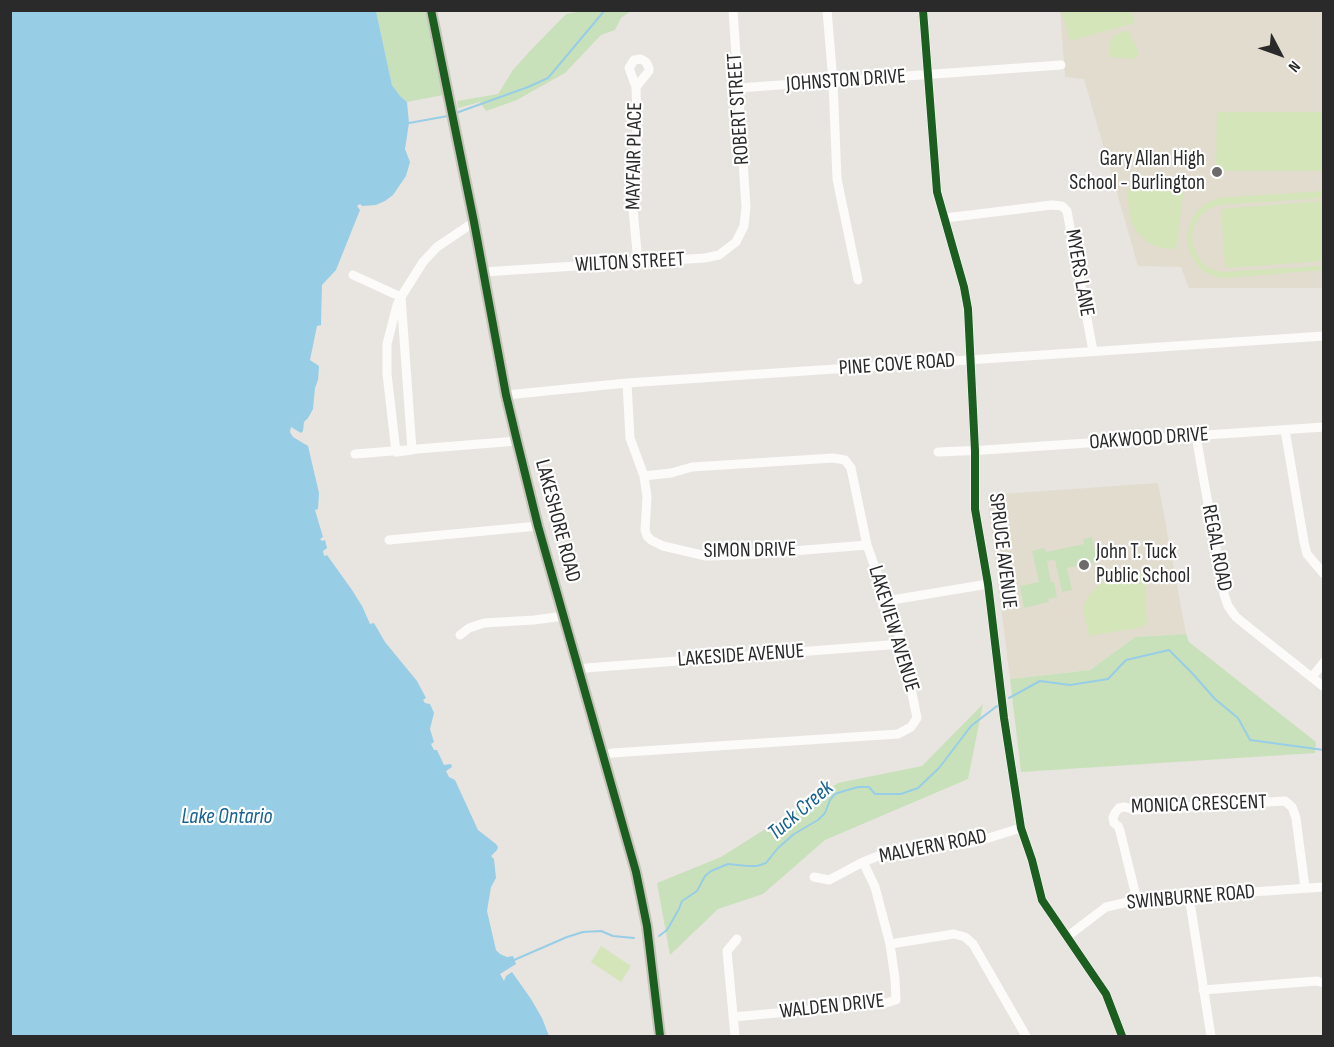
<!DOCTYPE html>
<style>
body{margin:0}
#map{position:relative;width:1334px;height:1047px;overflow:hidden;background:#e8e4e0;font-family:"Sofia Sans Condensed",sans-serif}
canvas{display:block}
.frame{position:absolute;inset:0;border:12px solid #2a2a2a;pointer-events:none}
.north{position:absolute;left:1250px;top:24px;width:60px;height:60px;-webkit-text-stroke:4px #fff;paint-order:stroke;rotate:131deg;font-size:16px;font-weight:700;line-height:24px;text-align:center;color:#2a2a2a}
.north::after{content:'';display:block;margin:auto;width:21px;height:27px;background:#2a2a2a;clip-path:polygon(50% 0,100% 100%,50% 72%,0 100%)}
</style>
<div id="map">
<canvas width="1334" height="1047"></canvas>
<div class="frame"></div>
<div class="north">N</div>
</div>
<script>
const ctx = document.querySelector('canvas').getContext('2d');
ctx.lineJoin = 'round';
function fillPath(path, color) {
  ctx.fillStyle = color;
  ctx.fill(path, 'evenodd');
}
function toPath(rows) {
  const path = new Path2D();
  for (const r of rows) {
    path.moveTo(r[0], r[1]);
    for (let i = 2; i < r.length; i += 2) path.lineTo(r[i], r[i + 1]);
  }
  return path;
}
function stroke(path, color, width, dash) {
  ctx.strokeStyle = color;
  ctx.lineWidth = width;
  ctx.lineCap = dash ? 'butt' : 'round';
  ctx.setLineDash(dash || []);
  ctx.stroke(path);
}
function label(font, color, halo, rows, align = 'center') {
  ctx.font = font + ' "Sofia Sans Condensed",sans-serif';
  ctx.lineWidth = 4.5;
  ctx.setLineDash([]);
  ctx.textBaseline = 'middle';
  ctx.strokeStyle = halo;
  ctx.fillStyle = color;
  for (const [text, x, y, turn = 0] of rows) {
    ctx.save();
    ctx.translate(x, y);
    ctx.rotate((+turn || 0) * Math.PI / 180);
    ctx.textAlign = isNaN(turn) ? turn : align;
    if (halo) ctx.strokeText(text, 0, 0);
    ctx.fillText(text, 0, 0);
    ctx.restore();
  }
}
const education = toPath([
 [1060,11,1323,11,1323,288,1189,288,1181,267,1138,266,1084,79,1065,77],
 [1158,483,1186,634,1135,637,1090,670,1010,679,987,495]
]);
const green = toPath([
 [376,11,428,11,443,95,407,102,400,96,392,85],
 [583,11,631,11,621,18,615,30,601,35,565,73,531,92,517,100,486,111,480,102,458,108,457,101,498,94,513,70,529,52,566,14],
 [1092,537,1097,562,1067,568,1072,590,1062,592,1055,560,1047,561,1051,582,1054,582,1057,597,1048,599,1049,602,1024,608,1020,586,1039,582,1032,551,1045,548,1046,552,1084,544,1083,539],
 [1186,634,1189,642,1316,742,1315,753,1021,772,1010,679,1090,670,1135,637],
 [983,704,968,779,825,840,763,894,718,909,670,955,657,883,721,857,838,783,922,766]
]);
const pitch = toPath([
 [1062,11,1131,11,1135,23,1070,41],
 [1128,30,1139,54,1135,59,1110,57,1110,42,1115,35],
 [1217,112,1323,112,1323,171,1216,171],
 [1180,184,1184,189,1176,249,1161,248,1149,243,1139,235,1132,224,1129,211,1127,189],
 [1323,191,1323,198,1219,205,1209,209,1201,215,1195,224,1192,235,1193,245,1197,255,1203,264,1212,269,1222,272,1323,266,1323,270,1224,278,1213,276,1203,271,1196,263,1190,253,1188,242,1188,231,1192,219,1198,210,1208,202,1219,198],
 [1322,201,1323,261,1225,268,1221,209],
 [1144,572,1147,622,1143,627,1089,636,1083,611,1085,601,1093,591,1101,583,1110,578,1130,573],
 [601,946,631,966,621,982,591,962]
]);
const water = toPath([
 [10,11,376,11,392,85,400,96,407,102,409,123,405,149,410,162,406,176,393,195,385,201,376,205,362,206,360,204,357,206,360,210,336,270,322,285,321,325,317,326,310,360,319,366,318,380,315,388,313,409,308,418,304,422,303,431,301,433,291,427,290,432,293,437,308,446,319,493,318,509,315,510,323,537,320,539,322,541,325,540,327,548,323,551,324,556,327,555,352,590,362,606,370,624,374,623,385,642,417,681,426,698,423,700,425,703,430,704,434,713,430,729,434,742,431,744,434,750,437,750,444,765,451,764,452,767,446,771,449,777,455,780,478,830,496,844,498,847,497,850,491,856,494,859,496,878,491,887,487,911,496,950,500,954,507,957,513,956,516,964,500,974,504,981,506,976,512,972,531,999,542,1018,549,1036,11,1036]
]);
const stream = toPath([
 [456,113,528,87,548,78,605,10],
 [409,123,448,116],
 [1009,698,1040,681,1070,685,1108,679,1126,660,1169,650,1192,673,1215,699,1238,718,1250,740,1324,750],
 [659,936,667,930,679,909,682,901,697,891,705,876,711,871,728,864,747,866,757,866,766,863,778,848,794,834,818,820,825,813,830,800,835,794,844,791,858,787,869,787,875,794,901,794,918,788,939,768,971,726,997,706],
 [514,960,567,937,583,932,601,931,613,936,634,938]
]);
const minor = toPath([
 [827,10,833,82,837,179,858,280],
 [923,10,937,192,964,287,968,309,975,451,975,509,988,584,1004,718,1021,828,1032,860,1042,900,1106,994,1122,1036],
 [636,87,649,71,649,68,646,62,641,59,634,60,629,68,636,87,637,119,637,141,632,199,638,262],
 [738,88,1061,65],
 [945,218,1052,205,1062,206,1067,211,1093,351],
 [483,272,638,262,705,258,719,255,736,242,744,226,746,207,733,10],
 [353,275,401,297],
 [401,297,412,450,396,452,387,374,387,344,397,305,401,297,423,262,437,247,474,222],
 [627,383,630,438,644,476,647,497,645,530,647,536,651,540,663,546,706,556,743,555,867,545],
 [506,395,627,383,1324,336],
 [1285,430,1304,542,1307,554,1324,574],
 [1196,436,1224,594,1228,606,1236,617,1252,630,1324,687],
 [938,452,984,450,1324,427],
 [355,454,517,441],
 [389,540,538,526],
 [886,601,988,584],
 [460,635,469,628,484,623,534,620,564,616],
 [579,670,586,668,902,644],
 [1312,677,1324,662],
 [604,755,612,753,898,734,911,727,917,718,902,644,867,545,851,468,845,460,833,458,692,467,671,473,644,476],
 [814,877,829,880,863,862,891,851,972,843,1021,828],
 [1189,896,1211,1036],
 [1137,900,1120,831,1118,826,1114,823,1113,818,1115,813,1119,808,1125,807,1135,810,1285,801,1292,807,1296,818,1305,888],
 [1068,936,1106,907,1137,900,1324,887],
 [890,944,954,934,965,937,973,944,1026,1036],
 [1203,990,1317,981,1324,983],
 [733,1017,886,1003,896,1000,895,979,890,944,875,887,863,862],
 [735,1036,727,951,737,939]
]);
const major = toPath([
 [431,10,474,222,506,395,517,441,538,526,636,872,647,926,660,1036]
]);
const cycleway = toPath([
 [431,10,474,222,506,395,517,441,538,526,636,872,647,926,660,1036],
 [923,10,937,192,964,287,968,309,975,451,975,509,988,584,1004,718,1021,828,1032,860,1042,900,1106,994,1122,1036]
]);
const markers = [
 [1217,172,6,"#6c6b6a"],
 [1084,565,6,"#6c6b6a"]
];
const streetNames = [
 ["JOHNSTON DRIVE",846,81,-4],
 ["ROBERT STREET",739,109,-94],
 ["MAYFAIR PLACE",635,156,-89],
 ["WILTON STREET",630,263,-3],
 ["MYERS LANE",1079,273,80],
 ["PINE COVE ROAD",897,365,-4],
 ["OAKWOOD DRIVE",1149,439,-4],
 ["LAKESHORE ROAD",557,521,75],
 ["REGAL ROAD",1216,548,79],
 ["SIMON DRIVE",750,551,-1],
 ["SPRUCE AVENUE",1002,551,83],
 ["LAKEVIEW AVENUE",893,629,73],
 ["LAKESIDE AVENUE",741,656,-4],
 ["MONICA CRESCENT",1199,805,-2],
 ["MALVERN ROAD",933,847,-11],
 ["SWINBURNE ROAD",1191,898,-5],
 ["WALDEN DRIVE",832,1007,-6]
];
const poiNames = [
 ["Gary Allan High",1205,160],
 ["School - Burlington",1205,184],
 ["John T. Tuck",1096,553,"left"],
 ["Public School",1096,577,"left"]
];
const waterNames = [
 ["Tuck Creek",801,811,-41],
 ["Lake Ontario",227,817]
];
fillPath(education, '#e2dccf');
fillPath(green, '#c9e1bb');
fillPath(pitch, '#d3e5b9');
fillPath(water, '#98cee5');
stroke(stream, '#98cee5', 2);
stroke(minor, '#fcfbfa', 9);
stroke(major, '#c8c5ba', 12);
stroke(cycleway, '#1b5e20', 8);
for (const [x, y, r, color] of markers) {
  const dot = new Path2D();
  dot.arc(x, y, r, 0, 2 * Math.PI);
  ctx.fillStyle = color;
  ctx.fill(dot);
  stroke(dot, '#fff', 2);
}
label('21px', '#2a2a2a', '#fff', streetNames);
label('21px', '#2a2a2a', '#fff', poiNames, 'right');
label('italic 22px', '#166291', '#fff', waterNames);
</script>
